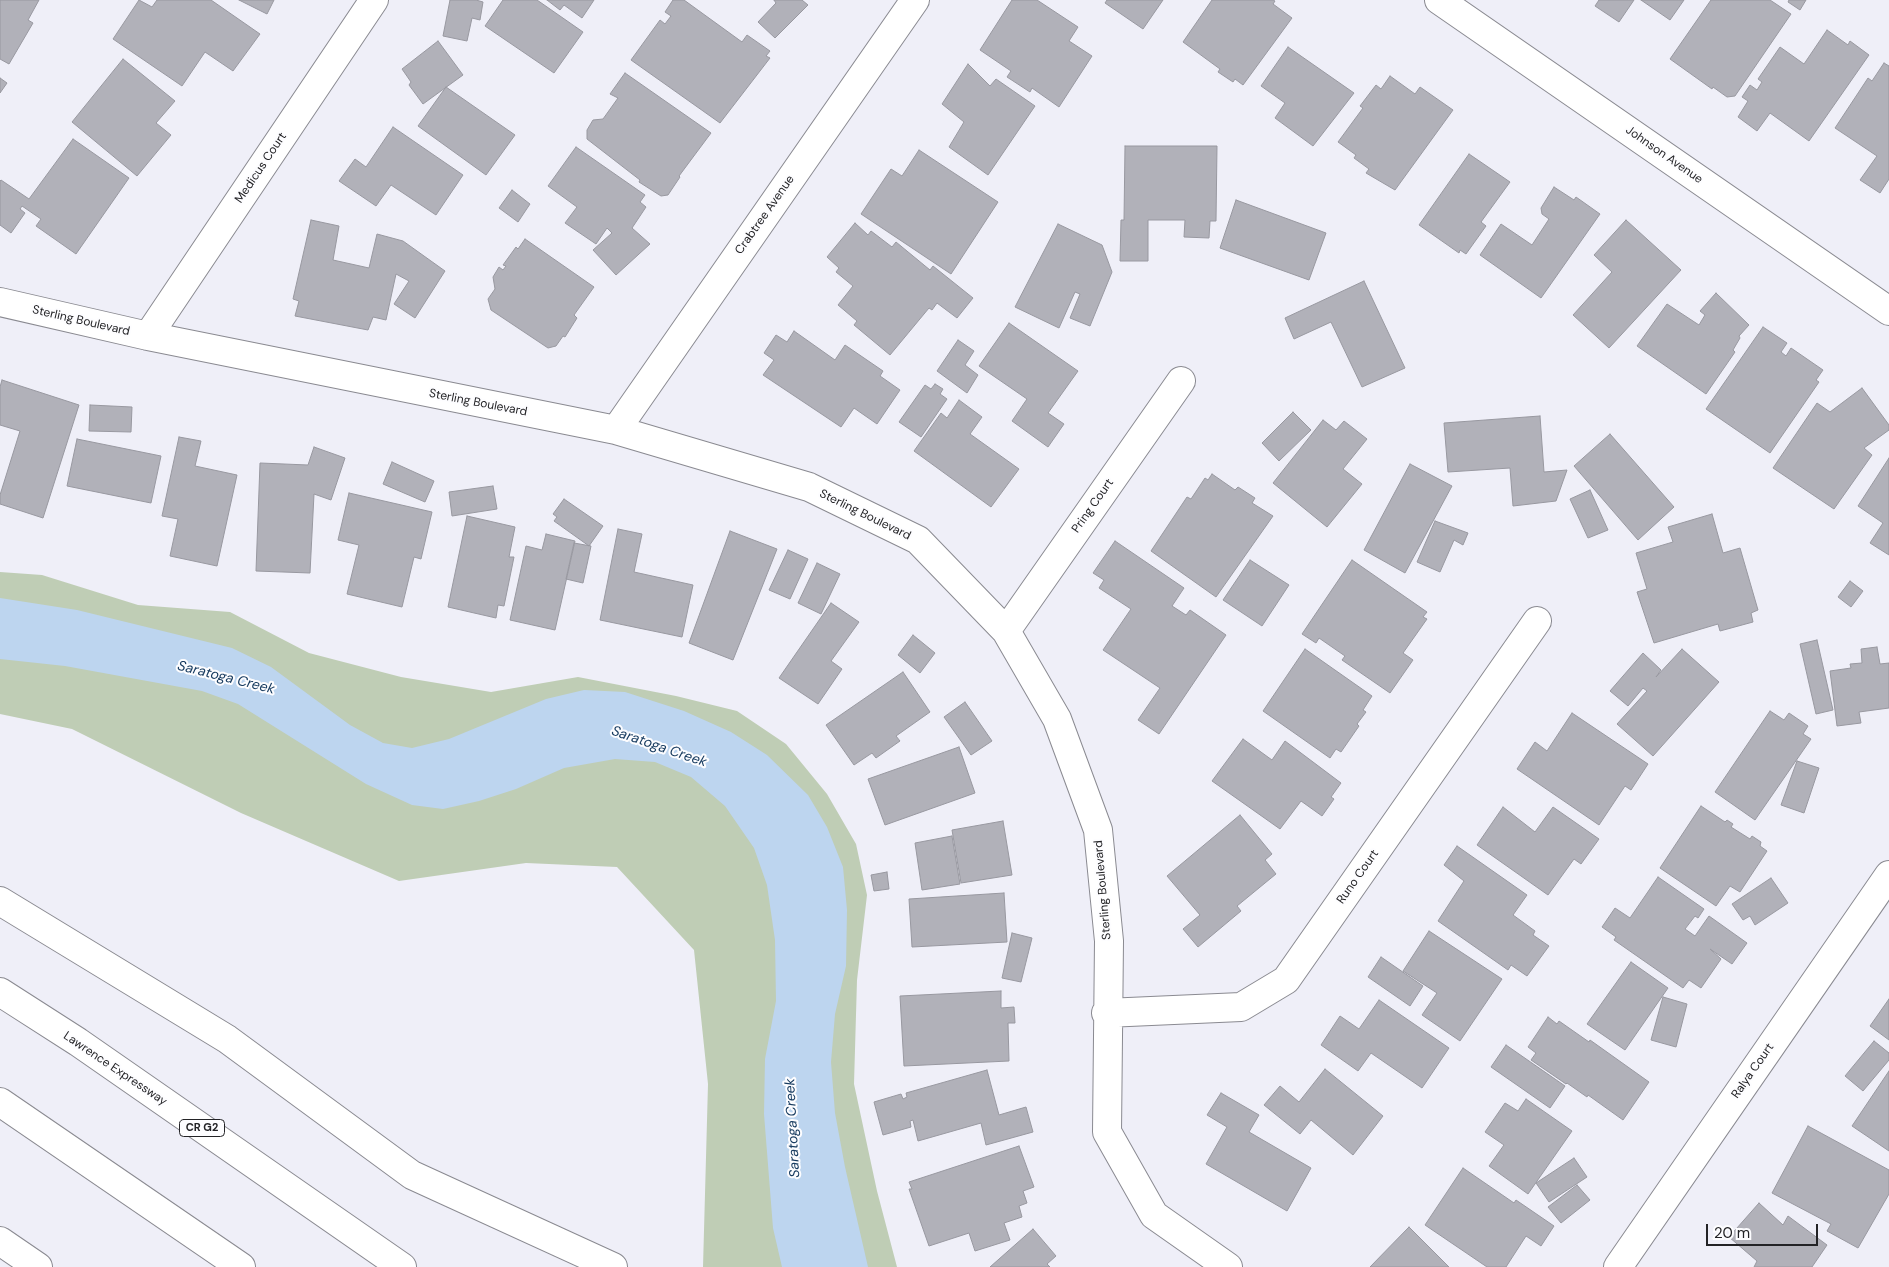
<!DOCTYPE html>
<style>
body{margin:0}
#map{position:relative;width:1889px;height:1267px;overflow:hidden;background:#efeff8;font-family:"DM Sans",sans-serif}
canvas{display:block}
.scale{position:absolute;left:1706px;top:1224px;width:112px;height:22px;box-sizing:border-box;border:2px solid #232326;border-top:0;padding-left:6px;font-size:15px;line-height:18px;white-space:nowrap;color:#232326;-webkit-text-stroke:4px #fdfdff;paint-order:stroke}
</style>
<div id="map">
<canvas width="1889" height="1267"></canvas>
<div class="scale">20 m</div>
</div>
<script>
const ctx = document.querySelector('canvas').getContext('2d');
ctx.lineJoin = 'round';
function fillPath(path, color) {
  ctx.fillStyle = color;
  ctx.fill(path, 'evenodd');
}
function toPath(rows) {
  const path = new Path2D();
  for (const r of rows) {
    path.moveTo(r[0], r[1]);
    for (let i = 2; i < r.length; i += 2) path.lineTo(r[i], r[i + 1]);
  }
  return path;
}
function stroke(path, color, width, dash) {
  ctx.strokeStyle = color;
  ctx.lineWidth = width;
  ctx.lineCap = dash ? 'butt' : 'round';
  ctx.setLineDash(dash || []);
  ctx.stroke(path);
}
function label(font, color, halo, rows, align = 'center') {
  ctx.font = font + ' "DM Sans",sans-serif';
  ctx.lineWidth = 4;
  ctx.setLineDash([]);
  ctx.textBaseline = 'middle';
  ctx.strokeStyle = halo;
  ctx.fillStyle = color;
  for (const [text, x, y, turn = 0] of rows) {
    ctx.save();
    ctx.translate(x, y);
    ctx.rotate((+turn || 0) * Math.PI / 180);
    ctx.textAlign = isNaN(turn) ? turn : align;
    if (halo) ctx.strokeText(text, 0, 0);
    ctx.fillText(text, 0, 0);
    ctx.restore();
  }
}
const green = toPath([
 [0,572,42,575,138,605,230,612,309,653,401,677,491,692,578,677,676,696,737,711,786,744,827,794,856,844,867,895,857,980,854,1084,877,1191,897,1267,703,1267,708,1084,694,950,617,867,526,863,399,881,241,813,72,729,0,714]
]);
const water = toPath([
 [0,598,77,610,232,648,271,667,350,725,383,743,412,748,449,739,546,699,584,690,625,692,684,711,731,732,767,755,808,795,827,827,843,867,847,910,846,966,835,1014,831,1062,835,1113,845,1167,868,1267,782,1267,773,1228,764,1114,765,1059,776,1001,775,940,767,885,754,848,725,806,691,777,655,762,615,759,564,768,516,789,479,801,443,809,412,805,366,784,238,704,202,691,65,666,0,659]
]);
const building = toPath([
 [0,0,39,0,28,20,33,23,9,64,0,59,0,0],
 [139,0,152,7,157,0,211,0,260,34,233,71,205,52,182,86,113,39,139,0],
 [239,0,274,0,267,14,239,0],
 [450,0,476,0,483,2,480,20,472,18,467,41,443,36,450,0],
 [503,0,537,0,583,32,554,73,485,26,503,0],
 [547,0,594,0,582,18,564,5,560,10,547,0],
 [673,0,684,0,742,42,747,35,770,51,766,56,770,58,720,123,631,60,660,20,665,24,671,16,665,12,673,0],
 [774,0,802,0,808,5,775,38,758,22,776,3,774,0],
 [1012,0,1037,0,1078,27,1069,41,1092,56,1059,107,1032,88,1030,92,1007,77,1011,71,980,50,1012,0],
 [1107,0,1163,0,1143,29,1105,3,1107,0],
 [1212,0,1273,0,1275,1,1273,4,1292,18,1243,85,1235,79,1233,82,1218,72,1220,69,1183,42,1212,0],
 [1599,0,1634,0,1619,22,1595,6,1599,0],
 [1641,0,1684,0,1670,20,1641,0],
 [1711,0,1770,0,1791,14,1735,96,1727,97,1713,87,1712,89,1670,59,1711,0],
 [1789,0,1806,0,1800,10,1788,2,1789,0],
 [1827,30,1848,45,1850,41,1869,55,1809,141,1770,113,1757,131,1738,117,1748,101,1742,97,1750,85,1757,90,1762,82,1758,79,1780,47,1804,64,1827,30],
 [438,41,463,75,423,104,409,85,411,82,402,69,438,41],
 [1288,47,1354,93,1313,146,1275,118,1285,103,1261,86,1288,47],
 [123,59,175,101,156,123,171,135,137,176,72,122,123,59],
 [1884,63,1889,66,1889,179,1880,193,1860,180,1877,156,1835,128,1868,78,1872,81,1884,63],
 [968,64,990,86,996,79,1035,106,988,175,949,147,964,122,942,104,968,64],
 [625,73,711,133,679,176,680,177,668,195,661,196,639,182,640,180,587,139,587,130,593,120,603,119,618,98,610,94,625,73],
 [1390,76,1415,94,1420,87,1453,110,1395,190,1366,173,1369,169,1354,158,1356,155,1338,142,1363,108,1360,106,1376,85,1381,89,1390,76],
 [0,78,7,83,0,93,0,78],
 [446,87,515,135,486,175,418,126,446,87],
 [393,127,463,175,436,215,391,185,376,206,339,181,355,159,366,167,393,127],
 [73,139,129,178,76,254,36,226,41,219,22,206,20,209,25,213,11,233,0,225,0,181,1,180,29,199,73,139],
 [1125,146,1217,146,1216,221,1210,221,1209,238,1184,237,1185,220,1148,220,1148,261,1120,261,1121,220,1124,220,1125,146],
 [576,147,645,195,640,202,646,207,632,228,650,244,616,275,593,250,612,233,607,228,596,244,565,223,577,207,548,186,576,147],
 [919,150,998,202,951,274,861,214,891,169,902,176,919,150],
 [1469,154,1510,182,1481,222,1486,226,1466,254,1460,250,1459,253,1419,225,1469,154],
 [1554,187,1574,200,1576,197,1600,214,1541,298,1480,255,1501,224,1532,245,1549,219,1542,214,1541,208,1554,187],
 [512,190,530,204,518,222,499,208,512,190],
 [1236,200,1326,233,1309,280,1220,248,1236,200],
 [311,220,339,226,333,260,369,268,377,234,403,241,445,271,415,318,394,304,409,281,396,274,386,320,373,317,368,330,295,316,299,301,293,299,311,220],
 [1626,220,1681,270,1609,348,1573,315,1612,272,1594,255,1626,220],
 [855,223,868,235,871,231,892,247,896,242,930,270,933,266,973,298,957,318,937,303,932,310,929,308,890,355,854,325,857,321,838,305,853,286,836,272,839,268,827,257,855,223],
 [1058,224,1102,245,1112,272,1090,326,1070,318,1080,294,1075,292,1059,328,1015,307,1058,224],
 [525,239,594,287,574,315,577,318,565,337,563,336,556,346,548,348,491,310,488,299,495,289,493,277,499,267,503,270,506,266,503,265,516,247,518,249,525,239],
 [1364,281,1405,368,1362,387,1331,322,1294,339,1285,318,1364,281],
 [1716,293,1749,325,1739,336,1740,338,1733,350,1735,352,1706,394,1637,346,1667,304,1699,325,1705,315,1700,311,1716,293],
 [1009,323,1078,371,1048,413,1064,424,1048,447,1012,421,1027,399,979,366,1009,323],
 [1763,327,1787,343,1781,352,1786,356,1791,348,1823,370,1816,380,1819,382,1770,453,1706,409,1763,327],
 [794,331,835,360,845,345,883,371,880,376,900,390,877,424,854,408,841,427,763,375,774,360,764,353,776,335,787,342,794,331],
 [958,340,974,351,965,365,978,375,967,393,937,371,958,340],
 [2,380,79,405,43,518,0,504,0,495,20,431,0,425,0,387,2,380],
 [935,384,943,389,940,394,947,399,921,437,899,422,925,385,931,389,935,384],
 [1862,388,1889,425,1889,430,1864,448,1872,455,1834,509,1773,468,1817,403,1830,412,1862,388],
 [959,400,982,417,970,434,1019,469,991,507,914,451,941,413,947,418,959,400],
 [90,405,132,407,131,432,89,431,90,405],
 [1293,412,1311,430,1279,461,1262,443,1293,412],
 [1540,416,1544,472,1567,470,1556,501,1513,506,1510,468,1448,472,1444,423,1540,416],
 [1323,420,1336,430,1344,421,1367,439,1343,469,1362,484,1327,527,1273,483,1323,420],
 [1610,434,1674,507,1638,540,1574,466,1610,434],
 [179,437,201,441,195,466,237,475,217,566,170,556,178,519,162,516,179,437],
 [77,439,161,456,151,503,67,486,77,439],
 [314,447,345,458,331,500,314,494,310,573,256,571,260,463,308,465,314,447],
 [1889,458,1889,555,1870,543,1883,523,1858,506,1889,458],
 [392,462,434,481,425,502,383,484,392,462],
 [1410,464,1452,486,1405,573,1364,550,1410,464],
 [1212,474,1235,490,1238,487,1255,498,1252,503,1273,516,1216,597,1151,551,1187,497,1191,499,1205,478,1208,480,1212,474],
 [493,486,497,509,452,516,449,492,493,486],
 [1590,490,1608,530,1588,538,1570,499,1590,490],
 [349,493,432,512,421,559,414,557,402,607,347,594,359,545,338,540,349,493],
 [564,499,603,526,589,546,554,521,557,517,553,514,564,499],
 [1712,514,1723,553,1740,548,1758,610,1751,613,1753,622,1720,631,1718,624,1654,643,1637,592,1647,589,1636,553,1673,542,1668,527,1712,514],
 [467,516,515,527,509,557,514,557,504,606,498,605,496,618,448,607,467,516],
 [1435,521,1468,533,1463,545,1454,540,1440,572,1417,562,1435,521],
 [618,529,642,534,634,572,693,585,682,637,600,620,618,529],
 [730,531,777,549,733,660,689,643,730,531],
 [546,534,575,541,555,630,510,620,526,546,542,550,546,534],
 [1115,541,1184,588,1172,606,1186,615,1190,610,1226,635,1159,734,1138,720,1160,688,1103,650,1131,609,1099,588,1104,580,1093,573,1115,541],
 [574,543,591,546,583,583,566,579,574,543],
 [788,550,808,559,790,599,769,590,788,550],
 [1250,560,1289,585,1262,626,1223,600,1250,560],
 [1352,560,1427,612,1423,617,1427,619,1403,653,1413,660,1390,693,1342,660,1345,656,1319,638,1316,643,1302,634,1352,560],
 [817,563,840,574,821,614,798,603,817,563],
 [1850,581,1863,591,1851,607,1838,597,1850,581],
 [831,603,859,622,831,661,842,669,818,704,779,678,831,603],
 [913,635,935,653,920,673,898,655,913,635],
 [1817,640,1833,710,1816,714,1800,644,1817,640],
 [1877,647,1880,664,1889,663,1889,708,1859,712,1861,723,1837,726,1830,671,1851,668,1850,664,1862,663,1861,649,1877,647],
 [1305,649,1372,696,1363,710,1366,712,1357,724,1359,726,1341,752,1336,749,1330,758,1263,711,1305,649],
 [1682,649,1719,682,1653,756,1617,724,1647,691,1643,688,1628,706,1610,691,1643,653,1661,670,1656,677,1682,649],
 [903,672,930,712,896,736,900,741,876,758,872,753,854,765,826,725,903,672],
 [965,702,992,741,971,755,944,717,965,702],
 [1770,711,1784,720,1789,713,1808,726,1803,734,1811,739,1755,820,1715,792,1770,711],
 [1572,713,1648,764,1631,790,1625,786,1599,825,1517,769,1535,742,1547,751,1572,713],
 [1243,739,1272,760,1285,741,1341,783,1331,797,1334,799,1322,816,1301,801,1280,829,1212,781,1243,739],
 [959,747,975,793,885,825,868,779,959,747],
 [1797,761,1819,768,1804,813,1781,805,1797,761],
 [1701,806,1725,822,1727,820,1733,824,1731,827,1750,839,1752,836,1761,842,1760,846,1767,851,1740,892,1730,886,1716,906,1660,868,1701,806],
 [1503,807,1535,832,1553,807,1599,839,1581,864,1574,859,1548,895,1477,845,1503,807],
 [1240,815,1272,854,1265,860,1276,874,1237,906,1241,911,1198,947,1183,929,1200,915,1167,876,1240,815],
 [1003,821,1012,875,961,883,952,830,1003,821],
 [952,836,960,884,922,890,915,843,952,836],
 [1457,846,1527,895,1513,915,1535,931,1533,935,1549,946,1527,976,1511,965,1508,970,1438,921,1464,881,1444,865,1457,846],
 [887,872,889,889,874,891,871,875,887,872],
 [1658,877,1704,909,1698,918,1695,916,1685,929,1695,936,1709,916,1747,943,1732,964,1710,949,1721,959,1701,988,1689,980,1683,988,1614,940,1616,937,1602,927,1615,908,1630,918,1658,877],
 [1771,878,1788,903,1755,925,1750,916,1743,920,1732,904,1771,878],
 [1004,893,1007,942,912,947,909,899,1004,893],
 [1429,931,1502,979,1460,1041,1422,1015,1437,993,1403,971,1429,931],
 [1012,933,1032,938,1021,982,1002,978,1012,933],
 [1381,957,1423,986,1410,1006,1368,977,1381,957],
 [1631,962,1668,988,1625,1050,1587,1024,1631,962],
 [1001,991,1001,1008,1014,1007,1015,1023,1008,1023,1009,1061,904,1066,900,996,1001,991],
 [1663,997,1687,1004,1676,1047,1651,1040,1663,997],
 [1889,999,1889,1040,1870,1026,1889,999],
 [1379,1000,1449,1048,1422,1088,1371,1053,1358,1071,1321,1045,1340,1016,1359,1029,1379,1000],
 [1548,1017,1557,1024,1559,1021,1589,1042,1590,1040,1649,1082,1623,1120,1588,1095,1587,1097,1567,1083,1566,1084,1531,1060,1536,1053,1528,1047,1548,1017],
 [1874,1041,1889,1053,1889,1060,1863,1091,1845,1076,1874,1041],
 [1506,1045,1565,1086,1550,1108,1491,1067,1506,1045],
 [1325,1069,1383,1116,1353,1155,1311,1120,1300,1134,1264,1105,1280,1086,1299,1102,1325,1069],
 [987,1070,999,1115,1026,1107,1033,1132,986,1145,981,1123,918,1141,913,1120,910,1121,911,1127,883,1135,874,1102,901,1094,903,1099,907,1097,906,1093,987,1070],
 [1889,1071,1889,1151,1852,1126,1889,1071],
 [1221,1093,1259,1115,1249,1132,1311,1168,1287,1211,1206,1164,1227,1127,1207,1115,1221,1093],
 [1526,1099,1572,1131,1528,1194,1489,1166,1504,1145,1485,1132,1505,1103,1518,1111,1526,1099],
 [1808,1126,1889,1170,1889,1194,1858,1248,1827,1231,1831,1224,1772,1193,1808,1126],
 [1019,1146,1034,1187,1023,1191,1027,1203,1019,1206,1022,1217,1004,1223,1010,1240,975,1251,969,1233,929,1246,909,1189,912,1189,909,1182,1019,1146],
 [1574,1158,1587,1177,1549,1202,1536,1183,1574,1158],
 [1463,1168,1514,1203,1516,1200,1554,1226,1541,1246,1526,1236,1506,1267,1487,1267,1425,1225,1463,1168],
 [1577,1185,1590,1200,1561,1223,1548,1207,1577,1185],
 [1759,1203,1783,1225,1788,1216,1827,1245,1812,1267,1754,1267,1757,1261,1729,1237,1759,1203],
 [1409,1227,1449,1267,1370,1267,1409,1227],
 [1033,1229,1056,1256,1047,1264,1050,1267,990,1267,1033,1229]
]);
const minor = toPath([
 [1439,0,1889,311],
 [0,302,148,336,616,430,809,487,918,540,1006,631,1057,719,1098,830,1109,941,1107,1132,1154,1215,1228,1267],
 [148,336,374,0],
 [616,430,915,0],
 [1006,631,1181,381],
 [0,901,227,1039,412,1175,613,1267],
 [1106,1013,1241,1007,1286,980,1537,621],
 [0,1241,38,1267],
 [1618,1267,1889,875]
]);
const highway = toPath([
 [0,992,78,1042,402,1267],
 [0,1102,241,1267]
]);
const shields = [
 [202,1128,45]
];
const shieldNames = [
 ["CR G2",202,1128]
];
const streetNames = [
 ["Johnson Avenue",1664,155,35],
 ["Medicus Court",261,168,-56],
 ["Crabtree Avenue",765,215,-55],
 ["Sterling Boulevard",81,321,13],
 ["Sterling Boulevard",478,403,11],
 ["Pring Court",1093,506,-55],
 ["Sterling Boulevard",865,515,26],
 ["Runo Court",1358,877,-55],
 ["Sterling Boulevard",1103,890,-95],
 ["Lawrence Expressway",115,1069,34],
 ["Ralya Court",1753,1071,-55]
];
const waterNames = [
 ["Saratoga Creek",226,678,14],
 ["Saratoga Creek",659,747,19],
 ["Saratoga Creek",793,1128,-93]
];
fillPath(green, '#bfcdb5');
fillPath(water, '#bdd5ef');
fillPath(building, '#b1b1b9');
stroke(building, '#9898a0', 1);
stroke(minor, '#8a8a91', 30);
stroke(highway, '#8a8a91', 30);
stroke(minor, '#fff', 28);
stroke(highway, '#fff', 28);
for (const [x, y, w] of shields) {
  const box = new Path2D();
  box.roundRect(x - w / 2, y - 8.5, w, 17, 4);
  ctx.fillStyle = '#fdfdff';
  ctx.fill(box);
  stroke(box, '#232326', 1);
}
label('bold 11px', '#232326', null, shieldNames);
label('12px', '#232326', '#fdfdff', streetNames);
label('italic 14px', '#183c60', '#fdfdff', waterNames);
</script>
